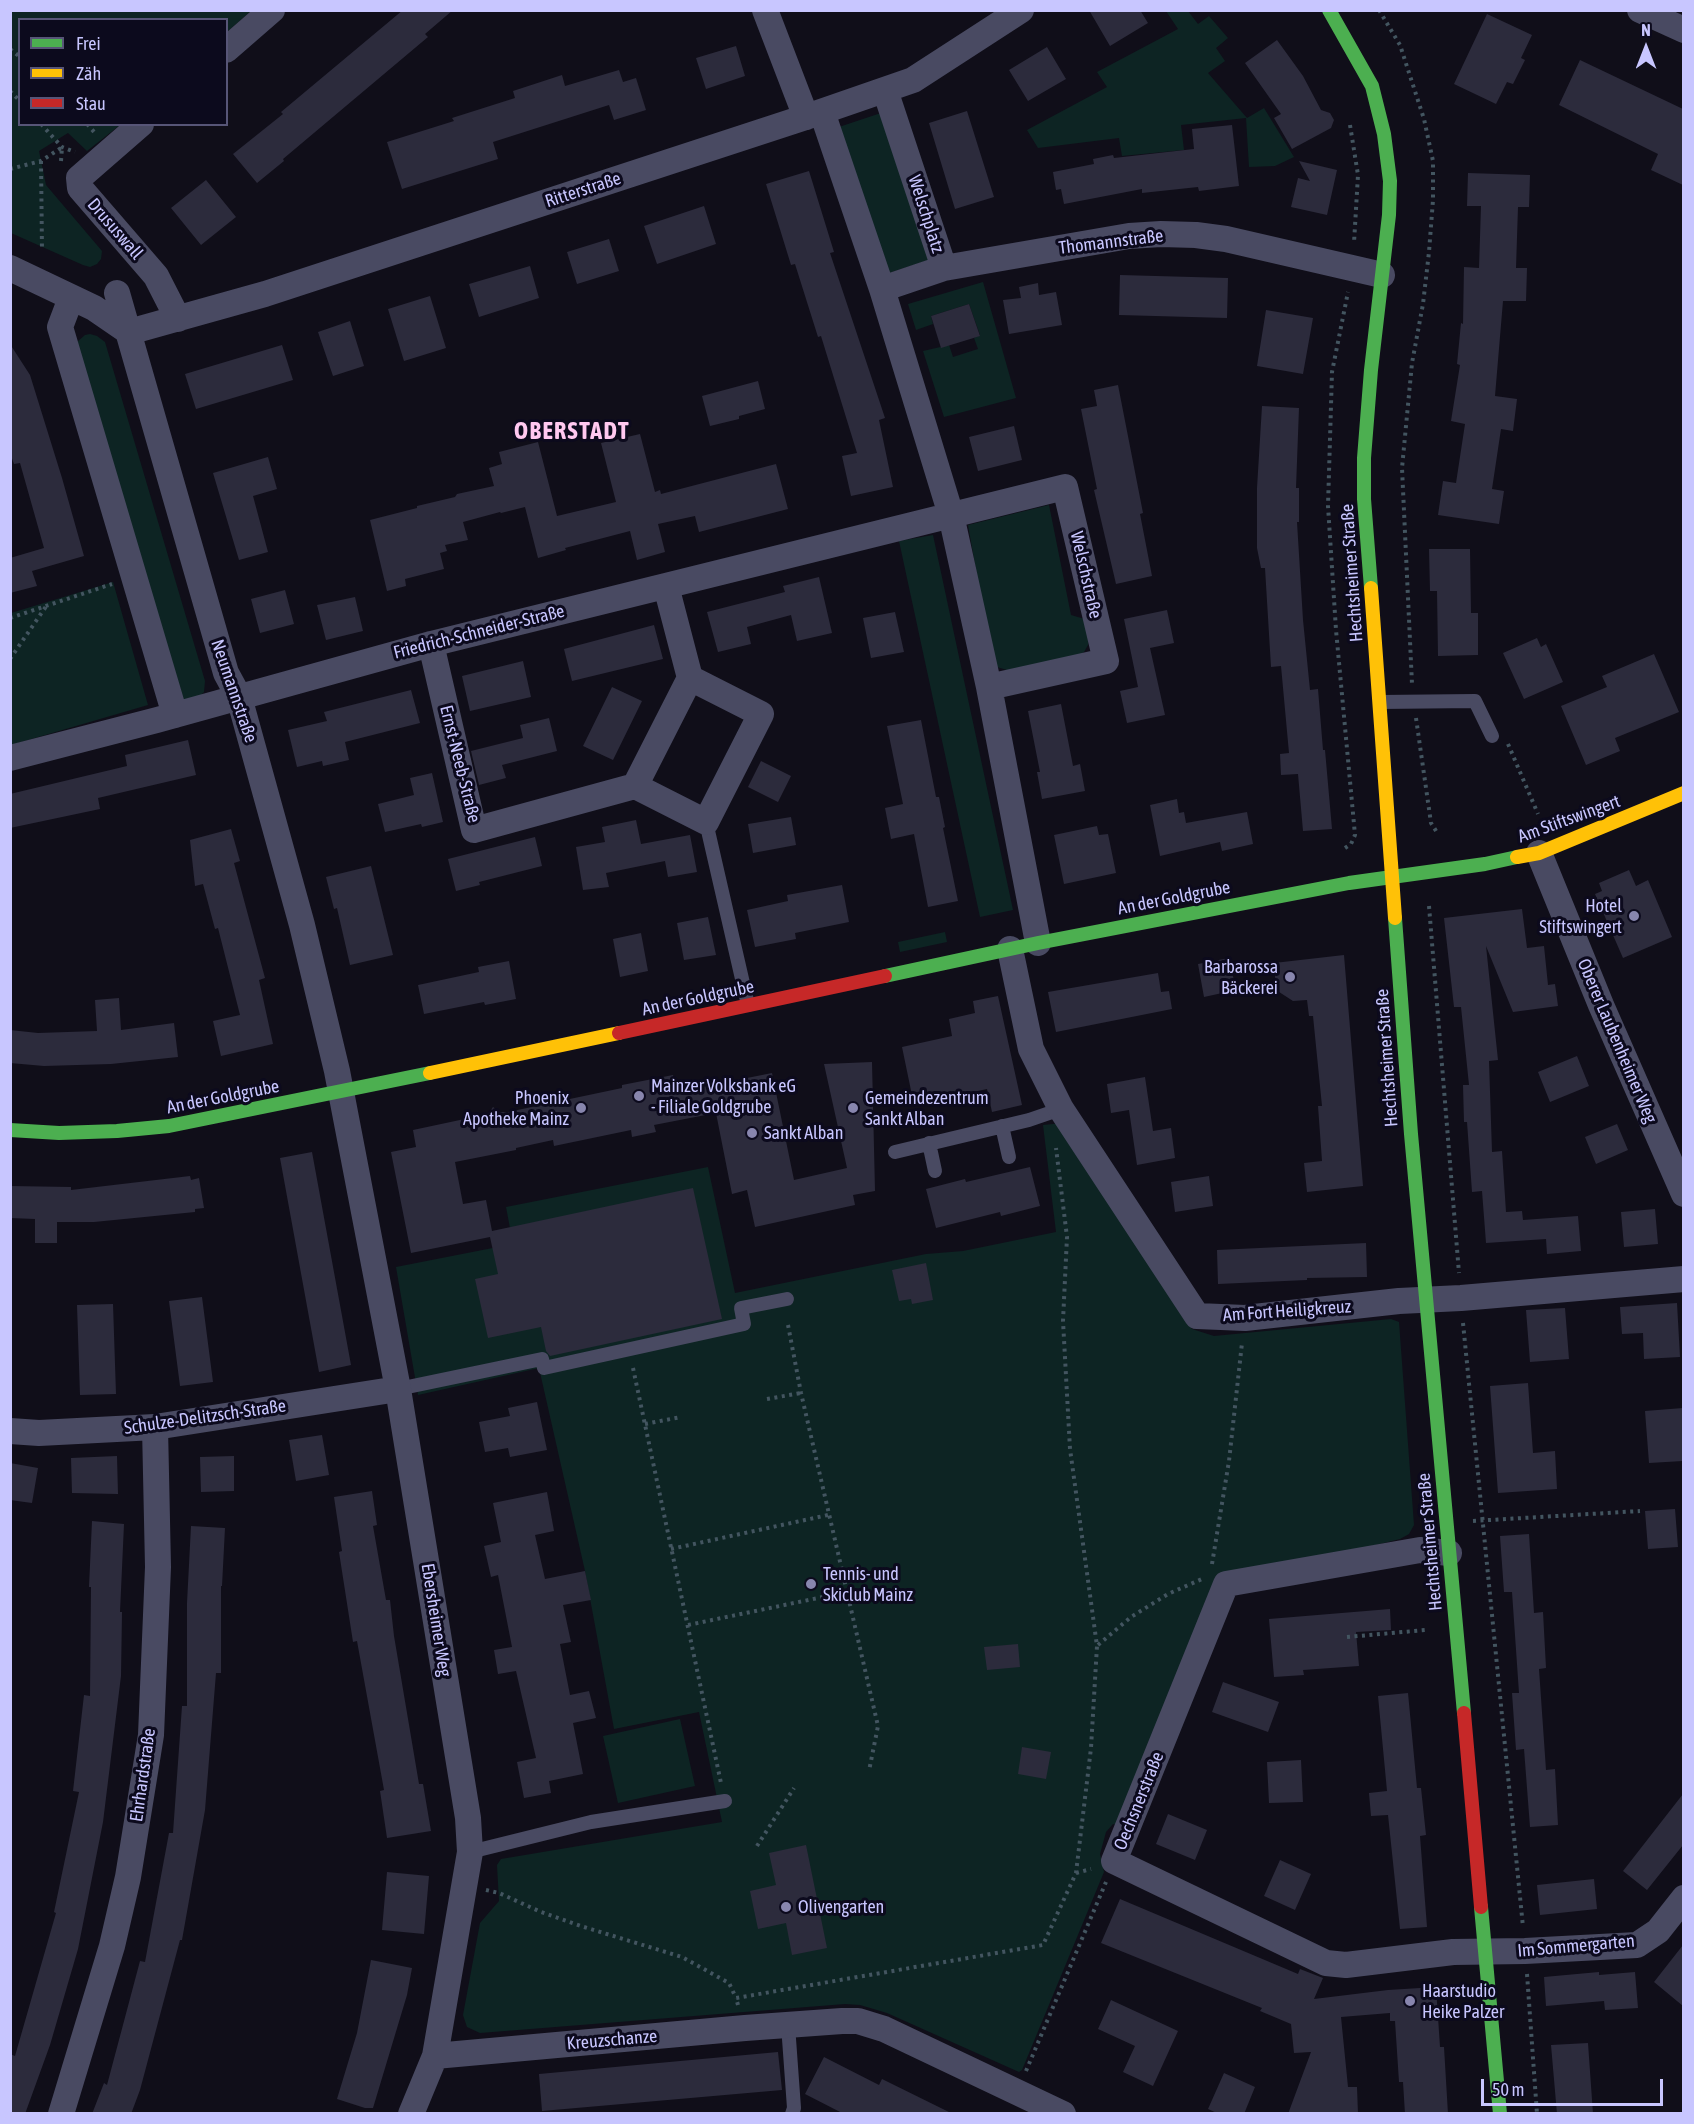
<!DOCTYPE html>
<meta charset="utf-8">
<style>
body{margin:0}
#map{position:relative;width:1694px;height:2124px;overflow:hidden;background:#100e19;font-family:"Asap Condensed",sans-serif}
canvas{display:block}
.frame{position:absolute;inset:0;border:12px solid #c8c6ff;pointer-events:none}
.legend{position:absolute;left:18px;top:18px;width:210px;height:108px;box-sizing:border-box;background:#0c0a1d;border:2px solid #575577;margin:0;padding:8px 10px;list-style:none;font-size:18px;color:#c8c6ff}
.legend li{display:flex;align-items:center;gap:12px;height:30px}
.legend b{width:30px;border:2px solid #575577}
.north{position:absolute;left:1616px;top:18px;width:60px;height:60px;-webkit-text-stroke:4px #0c0a1d;paint-order:stroke;rotate:0deg;font-size:16px;font-weight:700;line-height:24px;text-align:center;color:#c8c6ff}
.north::after{content:'';display:block;margin:auto;width:21px;height:27px;background:#c8c6ff;clip-path:polygon(50% 0,100% 100%,50% 72%,0 100%)}
.scale{position:absolute;left:1481px;top:2079px;width:182px;height:27px;box-sizing:border-box;border:3px solid #c8c6ff;border-top:0;padding-left:8px;font-size:18px;line-height:21px;white-space:nowrap;color:#c8c6ff;-webkit-text-stroke:4px #0c0a1d;paint-order:stroke}
</style>
<div id="map">
<canvas width="1694" height="2124"></canvas>
<div class="frame"></div>
<ul class="legend">
<li><b style="height:8px;background:#4caf50"></b>Frei</li>
<li><b style="height:8px;background:#ffc107"></b>Zäh</li>
<li><b style="height:8px;background:#c62828"></b>Stau</li>
</ul>
<div class="north">N</div>
<div class="scale">50 m</div>
</div>
<script>
const ctx = document.querySelector('canvas').getContext('2d');
ctx.lineJoin = 'round';
function fillPath(path, color) {
  ctx.fillStyle = color;
  ctx.fill(path, 'evenodd');
}
function toPath(rows) {
  const path = new Path2D();
  for (const r of rows) {
    path.moveTo(r[0], r[1]);
    for (let i = 2; i < r.length; i += 2) path.lineTo(r[i], r[i + 1]);
  }
  return path;
}
function stroke(path, color, width, dash) {
  ctx.strokeStyle = color;
  ctx.lineWidth = width;
  ctx.lineCap = dash ? 'butt' : 'round';
  ctx.setLineDash(dash || []);
  ctx.stroke(path);
}
function label(font, color, halo, rows, align = 'center') {
  ctx.font = font + ' "Asap Condensed",sans-serif';
  ctx.lineWidth = 6;
  ctx.setLineDash([]);
  ctx.textBaseline = 'middle';
  ctx.strokeStyle = halo;
  ctx.fillStyle = color;
  for (const [text, x, y, turn = 0] of rows) {
    ctx.save();
    ctx.translate(x, y);
    ctx.rotate((+turn || 0) * Math.PI / 180);
    ctx.textAlign = isNaN(turn) ? turn : align;
    if (halo) ctx.strokeText(text, 0, 0);
    ctx.fillText(text, 0, 0);
    ctx.restore();
  }
}
const green = toPath([
 [11,10,251,11,227,32,226,20,20,20,20,124,120,125,87,151,68,133,39,151,46,185,102,251,101,259,97,264,90,267,83,265,11,233],
 [1166,11,1188,11,1198,24,1209,16,1228,38,1216,48,1225,61,1208,73,1247,118,1264,108,1294,157,1275,166,1249,167,1246,118,1181,125,1184,150,1122,156,1119,138,1038,148,1027,130,1107,87,1097,72,1178,29],
 [881,113,929,260,886,274,839,127],
 [983,282,1016,398,944,417,923,351,949,345,953,357,978,349,974,338,980,335,969,304,931,316,933,324,916,330,908,304],
 [90,334,97,336,105,342,205,681,204,692,200,696,186,700,181,698,77,342,85,335],
 [1049,505,1071,615,1088,620,1090,635,1088,645,1084,652,1075,658,1018,673,993,666,968,525],
 [933,535,1013,910,980,917,899,541],
 [113,582,148,705,11,745,11,613],
 [945,932,947,942,900,952,898,942],
 [1063,1123,1192,1329,1214,1336,1391,1319,1399,1322,1414,1525,1409,1534,1400,1539,1218,1584,1117,1825,1113,1824,1106,1832,1100,1854,1104,1872,1022,2070,1019,2072,887,2013,860,2005,845,2004,480,2033,467,2027,463,2015,480,1923,499,1901,497,1865,501,1859,722,1822,699,1712,614,1729,585,1571,539,1368,418,1395,396,1267,513,1244,506,1207,708,1167,735,1293,926,1254,963,1251,1056,1232,1043,1125],
 [680,1719,695,1786,618,1803,603,1736]
]);
const building = toPath([
 [403,10,453,10,425,34,428,37,283,159,284,161,257,183,233,154,283,114,281,112],
 [1089,10,1140,10,1148,23,1110,46],
 [1487,14,1532,35,1521,58,1525,60,1513,84,1507,82,1496,104,1454,84],
 [1277,40,1303,76,1321,110,1330,113,1334,120,1331,128,1292,149,1274,118,1281,114,1245,63],
 [736,46,745,76,706,89,696,58],
 [1047,47,1066,79,1028,101,1009,70],
 [1580,60,1683,109,1683,185,1651,170,1658,154,1559,105],
 [619,70,623,82,636,78,646,110,614,120,609,105,493,142,498,159,402,189,387,142,454,121,452,118,515,98,513,91,562,75,565,86],
 [967,111,994,197,955,209,929,123],
 [1232,125,1239,186,1199,191,1198,187,1142,193,1142,189,1064,204,1061,189,1056,190,1053,172,1094,164,1093,159,1113,155,1114,158,1194,149,1192,129],
 [1299,161,1337,170,1327,215,1291,207,1298,178,1310,181],
 [809,171,834,252,830,253,885,418,879,420,893,487,851,496,842,456,857,453,821,336,818,337,795,264,791,265,766,184],
 [1468,173,1530,175,1529,207,1518,207,1516,268,1527,268,1526,301,1503,301,1495,396,1517,399,1513,431,1501,429,1492,489,1504,491,1499,524,1438,515,1443,481,1456,483,1465,424,1451,421,1460,365,1457,364,1461,323,1463,324,1464,267,1479,268,1481,206,1467,206],
 [206,180,236,217,201,245,171,208],
 [704,206,716,244,657,264,644,226],
 [609,239,619,271,577,284,567,252],
 [530,266,539,298,479,317,469,284],
 [1120,275,1228,278,1227,318,1119,315],
 [1038,283,1039,295,1056,292,1062,325,1009,334,1003,300,1021,298,1019,287],
 [430,296,446,348,404,361,388,309],
 [969,304,980,336,941,348,931,316],
 [1266,310,1313,318,1303,374,1257,366],
 [350,321,364,366,333,376,318,332],
 [10,344,30,375,62,478,84,556,32,571,37,586,10,593,10,558,44,548,20,463,14,464,10,453],
 [282,345,293,380,196,409,185,374],
 [758,381,765,409,739,416,739,419,710,426,702,396],
 [1118,385,1143,513,1140,514,1152,576,1116,584,1094,490,1097,489,1081,409,1097,406,1094,390],
 [1262,406,1299,408,1296,488,1299,488,1299,522,1297,522,1303,620,1310,690,1318,689,1323,750,1325,750,1332,829,1303,831,1298,774,1281,775,1280,754,1289,753,1281,666,1271,667,1265,568,1261,568,1257,548,1257,488],
 [1014,426,1022,460,978,471,969,437],
 [640,434,655,492,660,490,661,494,776,464,788,509,699,532,695,516,658,524,665,552,637,560,630,531,565,548,566,550,538,558,525,507,501,513,500,512,463,522,468,540,445,545,447,551,440,553,444,569,405,579,406,586,387,591,370,520,417,508,417,506,455,497,457,494,494,486,489,468,502,464,499,452,538,442,557,516,616,502,601,443],
 [268,457,277,489,253,496,268,552,239,560,213,473],
 [1429,549,1470,549,1471,613,1478,613,1478,655,1438,656,1437,591,1430,591],
 [819,577,832,633,797,641,791,615,747,627,751,644,718,652,707,612,785,592,783,586],
 [285,590,294,624,260,633,251,599],
 [355,597,363,631,326,640,317,605],
 [1167,610,1174,643,1150,648,1165,715,1127,723,1120,691,1138,687,1124,619],
 [895,612,904,652,871,658,863,618],
 [654,625,663,659,572,681,564,649],
 [1537,638,1541,647,1546,644,1563,682,1524,699,1503,653],
 [1654,654,1679,712,1615,738,1620,751,1586,765,1561,706,1607,687,1602,676],
 [523,661,531,697,470,711,462,676],
 [612,687,642,701,613,760,583,746],
 [411,690,420,723,345,742,349,760,323,766,322,761,297,767,288,730,327,721,324,712],
 [1061,704,1073,766,1080,764,1085,791,1042,799,1037,772,1040,772,1028,711],
 [549,718,557,751,502,765,506,778,479,785,471,751,523,738,520,725],
 [921,720,936,797,939,797,945,827,943,828,958,901,928,907,914,834,891,839,885,808,903,804,887,726],
 [188,740,196,775,98,798,100,809,10,828,10,794,127,766,125,755],
 [761,761,791,776,778,802,748,787],
 [432,773,443,822,422,827,421,824,385,832,378,804,414,795,410,778],
 [1177,799,1179,813,1184,812,1186,823,1247,812,1253,844,1222,851,1220,842,1160,856,1150,805],
 [791,817,796,845,753,853,748,824],
 [636,820,641,844,690,835,697,872,668,877,665,861,606,873,609,887,583,890,576,847,605,842,602,827],
 [1097,826,1099,835,1108,834,1116,873,1064,884,1054,835],
 [231,829,240,861,234,863,265,978,259,980,273,1044,221,1056,213,1021,240,1015,218,928,215,929,203,884,195,886,190,840],
 [535,837,542,866,479,882,480,885,456,891,448,859],
 [371,866,393,955,350,965,337,908,334,909,326,877],
 [1629,870,1636,886,1648,880,1672,937,1623,958,1595,894,1602,891,1599,883],
 [842,885,849,922,795,933,796,939,755,947,747,910,788,901,787,895],
 [1522,909,1527,948,1544,946,1548,985,1555,984,1558,1006,1513,1012,1486,946,1498,1060,1489,1061,1492,1152,1502,1151,1506,1212,1522,1211,1523,1220,1578,1216,1581,1251,1547,1254,1546,1239,1486,1243,1482,1191,1472,1192,1467,1122,1464,1122,1463,1085,1469,1085,1461,1007,1454,1007,1444,918],
 [708,917,716,955,684,960,677,923],
 [641,933,648,971,620,977,613,939],
 [1344,955,1363,1186,1307,1192,1304,1163,1322,1161,1318,1106,1322,1106,1313,1016,1309,1016,1307,1000,1293,1001,1276,990,1274,963],
 [1229,958,1236,990,1204,997,1198,964],
 [509,961,516,999,485,1005,484,1002,424,1014,418,985,479,972,478,967],
 [1158,973,1161,992,1169,991,1172,1009,1056,1032,1048,992],
 [998,996,1022,1105,992,1112,987,1089,914,1105,902,1047,952,1036,949,1019,975,1013,973,1001],
 [119,998,121,1030,174,1023,178,1057,111,1064,44,1066,10,1063,10,1030,38,1033,97,1031,95,1000],
 [1577,1056,1589,1086,1550,1102,1538,1072],
 [872,1062,875,1191,853,1195,855,1205,755,1227,747,1190,732,1194,716,1113,654,1125,656,1132,632,1137,631,1130,554,1146,553,1140,516,1148,516,1150,455,1162,463,1204,486,1200,492,1231,693,1188,722,1319,550,1356,546,1351,541,1327,488,1338,475,1279,498,1274,490,1237,411,1253,391,1152,416,1147,413,1130,488,1114,493,1107,500,1112,508,1112,622,1088,622,1085,673,1075,677,1092,772,1073,794,1180,847,1168,824,1064],
 [1145,1077,1153,1131,1171,1128,1175,1158,1137,1165,1129,1110,1111,1113,1107,1084],
 [1617,1124,1628,1150,1596,1164,1585,1137],
 [312,1152,351,1365,319,1372,280,1158],
 [1030,1167,1040,1206,1001,1216,1000,1212,936,1228,926,1189,965,1179,966,1182],
 [190,1176,191,1180,199,1178,204,1208,195,1209,195,1212,94,1222,57,1222,57,1243,35,1243,35,1219,10,1218,10,1186,71,1187,71,1190],
 [1209,1176,1213,1206,1175,1212,1171,1182],
 [1655,1209,1658,1244,1624,1247,1621,1212],
 [1366,1243,1367,1277,1307,1278,1307,1280,1218,1284,1217,1250],
 [926,1263,933,1300,912,1304,911,1299,899,1301,892,1270],
 [202,1297,213,1382,180,1386,169,1301],
 [1677,1303,1680,1357,1644,1359,1643,1333,1622,1334,1620,1307],
 [113,1304,116,1394,80,1395,77,1305],
 [1565,1308,1569,1359,1530,1362,1526,1310],
 [1528,1383,1533,1453,1555,1451,1557,1489,1498,1493,1490,1386],
 [537,1402,547,1450,510,1457,508,1448,485,1452,479,1422,510,1416,508,1408],
 [1683,1408,1683,1461,1649,1463,1645,1411],
 [322,1435,329,1475,296,1481,289,1440],
 [117,1456,118,1494,72,1493,71,1458],
 [234,1456,234,1491,201,1492,200,1457],
 [10,1463,38,1468,32,1503,10,1500],
 [372,1491,377,1525,373,1526,386,1600,390,1600,394,1636,419,1784,423,1784,431,1831,387,1838,380,1791,384,1790,357,1641,353,1642,339,1552,342,1551,334,1497],
 [547,1492,554,1531,535,1535,545,1579,585,1571,591,1600,563,1605,571,1642,560,1644,570,1695,589,1691,596,1718,573,1723,583,1774,549,1781,551,1793,524,1798,517,1762,536,1758,516,1671,498,1674,494,1650,512,1647,498,1575,491,1577,484,1546,501,1542,493,1503],
 [1675,1509,1678,1547,1648,1549,1645,1511],
 [92,1521,124,1524,120,1612,122,1612,121,1676,103,1822,78,1949,50,2045,25,2114,10,2114,10,2054,15,2056,56,1913,54,1912,79,1792,73,1791,84,1695,90,1696,91,1587,89,1587],
 [191,1526,225,1528,222,1586,221,1586,221,1673,216,1673,205,1810,182,1940,180,1940,140,2090,131,2114,92,2114,104,2083,107,2085,140,1961,145,1962,169,1833,173,1833,182,1706,187,1706,187,1603],
 [1529,1534,1534,1613,1543,1612,1546,1668,1539,1669,1546,1770,1555,1769,1558,1825,1530,1827,1524,1749,1516,1750,1512,1693,1519,1693,1512,1592,1504,1592,1500,1536],
 [1390,1609,1391,1630,1356,1632,1359,1666,1303,1670,1304,1675,1274,1677,1269,1619],
 [1018,1644,1020,1667,987,1670,984,1647],
 [1223,1682,1279,1702,1268,1732,1212,1712],
 [1408,1693,1417,1788,1421,1788,1426,1835,1420,1836,1427,1927,1400,1929,1388,1815,1371,1816,1369,1793,1387,1791,1378,1696],
 [1022,1747,1051,1752,1046,1779,1018,1774],
 [1301,1760,1303,1802,1269,1803,1267,1762],
 [1683,1794,1683,1845,1647,1890,1623,1871],
 [1168,1814,1207,1830,1195,1860,1156,1844],
 [806,1845,827,1948,792,1955,786,1923,758,1929,750,1891,776,1885,769,1853],
 [1280,1860,1311,1874,1295,1910,1264,1896],
 [387,1872,429,1876,424,1934,382,1930],
 [1594,1879,1597,1909,1540,1915,1537,1885],
 [1120,1899,1298,1974,1300,1969,1323,1978,1314,1999,1388,1990,1436,1987,1440,2047,1444,2047,1448,2114,1405,2114,1403,2082,1399,2082,1395,2021,1390,2021,1390,2013,1341,2017,1348,2087,1357,2087,1358,2114,1288,2114,1311,2052,1294,2053,1291,2024,1260,2011,1262,2008,1101,1943],
 [1683,1945,1683,2006,1654,1982],
 [371,1960,412,1968,407,1995,373,2108,365,2108,337,2099,357,2033],
 [1599,1972,1599,1975,1635,1972,1638,2008,1605,2010,1604,2001,1546,2006,1544,1977],
 [1111,2000,1178,2031,1153,2086,1123,2072,1135,2046,1098,2029],
 [1588,2043,1593,2114,1557,2114,1551,2045],
 [778,2052,782,2090,542,2111,539,2074],
 [824,2057,879,2085,882,2079,953,2114,844,2114,805,2094],
 [1224,2073,1255,2087,1244,2114,1219,2114,1208,2109]
]);
const path = toPath([
 [1379,10,1400,45,1424,119,1433,161,1433,200,1429,252,1423,304,1412,363,1402,468,1412,684],
 [10,49,20,57],
 [10,91,20,101],
 [41,124,62,147,75,152],
 [87,124,95,133],
 [1350,125,1358,175,1354,243],
 [41,161,42,251],
 [61,161,62,147],
 [10,169,41,161,61,148],
 [10,618,112,584],
 [10,659,47,605],
 [1416,718,1431,823,1438,834],
 [1508,744,1538,814],
 [1345,848,1351,844,1355,835,1336,630,1328,506,1332,372,1348,292],
 [1429,906,1459,1273],
 [1463,1323,1523,1927],
 [788,1325,801,1393,878,1726,869,1771],
 [633,1368,721,1783],
 [767,1399,801,1393],
 [645,1424,681,1417],
 [1473,1521,1640,1511],
 [671,1549,828,1515],
 [1212,1564,1229,1461,1242,1343],
 [688,1625,847,1592],
 [1347,1637,1425,1630],
 [1098,1645,1131,1617,1168,1594,1202,1579],
 [757,1846,794,1788],
 [1076,1873,1091,1869],
 [486,1890,499,1893,541,1912,584,1927,682,1957,729,1983,736,1998],
 [1527,1974,1537,2114],
 [738,2005,736,1998,1043,1945,1076,1873,1091,1748,1097,1646,1070,1449,1063,1321,1067,1237,1056,1148],
 [1026,2071,1106,1882]
]);
const lane = toPath([
 [1380,702,1475,701,1492,736],
 [706,822,748,1005],
 [1002,1126,1009,1157],
 [929,1143,935,1171],
 [895,1152,1029,1120,1061,1109],
 [398,1389,542,1359,544,1368,744,1324,741,1308,787,1299],
 [470,1852,591,1822,725,1801],
 [788,2025,794,2108,792,2114]
]);
const street = toPath([
 [765,10,806,117],
 [1640,10,1684,30],
 [226,50,272,10],
 [885,90,944,268],
 [822,112,882,289,951,515,989,687,1038,943],
 [141,124,79,178,80,188,156,276,178,319],
 [10,268,94,308,129,332,265,294,806,117,913,80,1021,10],
 [882,289,944,268,1129,236,1161,234,1196,235,1226,239,1382,275],
 [117,293,226,673,239,697,302,925,337,1071,398,1389,468,1818,470,1852,435,2056,411,2114],
 [71,298,60,327,175,715],
 [666,586,690,678,635,786,706,822,761,714,690,678],
 [431,644,474,830,635,786],
 [10,758,157,720,431,644,1065,487,1106,661,989,687],
 [1539,853,1601,1005,1684,1194],
 [1010,949,1031,1049,1061,1109,1197,1316,1245,1318,1399,1301,1461,1298,1684,1279],
 [10,1431,39,1433,155,1427,398,1389],
 [1449,1553,1420,1550,1226,1584,1114,1861,1326,1963,1346,1965,1453,1952,1525,1951,1637,1945,1658,1931,1684,1898],
 [435,2056,745,2028,842,2021,858,2021,884,2029,1063,2114],
 [61,2114,112,1946,128,1877,151,1735,158,1567,155,1427]
]);
const fast = toPath([
 [1329,10,1372,86,1384,134,1390,181,1389,215,1371,370,1364,458,1364,499,1371,588],
 [1395,918,1411,1134,1464,1713],
 [885,976,1038,943,1349,883,1485,864,1517,857],
 [10,1130,59,1133,117,1131,169,1126,430,1073],
 [1481,1907,1500,2114]
]);
const slow = toPath([
 [1371,588,1395,918],
 [1517,857,1539,853,1684,793],
 [430,1073,619,1033]
]);
const jam = toPath([
 [619,1033,885,976],
 [1464,1713,1481,1907]
]);
const markers = [
 [1634,916,6,"#8886ae"],
 [1290,977,6,"#8886ae"],
 [639,1096,6,"#8886ae"],
 [581,1108,6,"#8886ae"],
 [853,1108,6,"#8886ae"],
 [752,1133,6,"#8886ae"],
 [811,1584,6,"#8886ae"],
 [786,1907,6,"#8886ae"],
 [1410,2001,6,"#8886ae"]
];
const streetNames = [
 ["Ritterstraße",583,190,-18],
 ["Welschplatz",926,214,72],
 ["Drususwall",115,229,49],
 ["Thomannstraße",1111,242,-7],
 ["Hechtsheimer Straße",1352,573,-94],
 ["Welschstraße",1086,575,77],
 ["Friedrich-Schneider-Straße",479,632,-14],
 ["Neumannstraße",234,691,71],
 ["Ernst-Neeb-Straße",460,764,76],
 ["Am Stiftswingert",1569,819,-20],
 ["An der Goldgrube",1174,898,-11],
 ["An der Goldgrube",698,998,-12],
 ["Oberer Laubenheimer Weg",1617,1041,67],
 ["Hechtsheimer Straße",1387,1058,-94],
 ["An der Goldgrube",223,1097,-11],
 ["Am Fort Heiligkreuz",1287,1311,-4],
 ["Schulze-Delitzsch-Straße",205,1417,-8],
 ["Hechtsheimer Straße",1430,1542,-95],
 ["Ebersheimer Weg",436,1620,81],
 ["Ehrhardstraße",143,1775,-82],
 ["Oechsnerstraße",1139,1801,-68],
 ["Im Sommergarten",1576,1946,-5],
 ["Kreuzschanze",612,2040,-5]
];
const poiNames = [
 ["Hotel",1622,906,"right"],
 ["Stiftswingert",1622,927,"right"],
 ["Barbarossa",1278,967,"right"],
 ["Bäckerei",1278,988,"right"],
 ["Mainzer Volksbank eG",651,1086],
 ["- Filiale Goldgrube",651,1107],
 ["Phoenix",569,1098,"right"],
 ["Apotheke Mainz",569,1119,"right"],
 ["Gemeindezentrum",865,1098],
 ["Sankt Alban",865,1119],
 ["Sankt Alban",764,1133],
 ["Tennis- und",823,1574],
 ["Skiclub Mainz",823,1595],
 ["Olivengarten",798,1907],
 ["Haarstudio",1422,1991],
 ["Heike Palzer",1422,2012]
];
const districtNames = [
 ["OBERSTADT",572,431]
];
fillPath(green, '#0d2423');
fillPath(building, '#2c2b3c');
stroke(path, '#435560', 4, [3, 4.5]);
stroke(lane, '#494a62', 14);
stroke(street, '#494a62', 26);
stroke(fast, '#4caf50', 14);
stroke(slow, '#ffc107', 14);
stroke(jam, '#c62828', 14);
for (const [x, y, r, color] of markers) {
  const dot = new Path2D();
  dot.arc(x, y, r, 0, 2 * Math.PI);
  ctx.fillStyle = color;
  ctx.fill(dot);
  stroke(dot, '#0c0a1d', 2);
}
label('18px', '#c8c6ff', '#0c0a1d', streetNames);
label('18px', '#c8c6ff', '#0c0a1d', poiNames, 'left');
ctx.letterSpacing = '1.5px';
label('bold 24px', '#ffc8f0', '#0c0a1d', districtNames);
ctx.letterSpacing = '0px';
</script>
